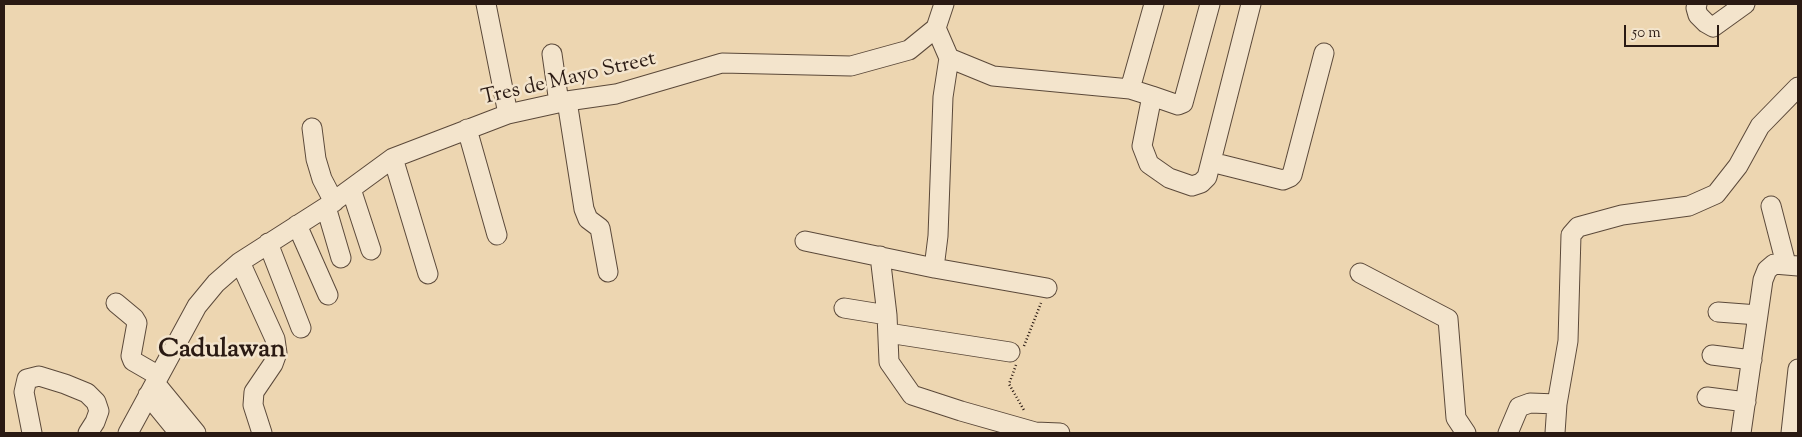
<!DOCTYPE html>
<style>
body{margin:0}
#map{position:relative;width:1802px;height:437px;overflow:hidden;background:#edd6b1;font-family:"Sorts Mill Goudy",serif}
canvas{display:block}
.frame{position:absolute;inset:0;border:5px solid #2a1a13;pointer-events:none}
.scale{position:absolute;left:1624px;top:25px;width:95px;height:22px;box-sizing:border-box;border:2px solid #2a1a13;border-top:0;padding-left:6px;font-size:15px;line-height:18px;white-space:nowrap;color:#2a1a13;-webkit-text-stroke:4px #f3e4cc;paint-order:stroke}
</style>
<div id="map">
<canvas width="1802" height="437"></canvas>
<div class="frame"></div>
<div class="scale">50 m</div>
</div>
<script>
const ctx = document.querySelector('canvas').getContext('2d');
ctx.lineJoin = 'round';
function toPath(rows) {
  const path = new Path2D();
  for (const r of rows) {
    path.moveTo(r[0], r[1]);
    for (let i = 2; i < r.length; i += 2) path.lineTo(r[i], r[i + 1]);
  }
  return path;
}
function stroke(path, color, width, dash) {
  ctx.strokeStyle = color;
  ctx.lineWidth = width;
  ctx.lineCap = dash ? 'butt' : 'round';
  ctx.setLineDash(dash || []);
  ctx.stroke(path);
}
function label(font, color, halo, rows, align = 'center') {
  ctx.font = font + ' "Sorts Mill Goudy",serif';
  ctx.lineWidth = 5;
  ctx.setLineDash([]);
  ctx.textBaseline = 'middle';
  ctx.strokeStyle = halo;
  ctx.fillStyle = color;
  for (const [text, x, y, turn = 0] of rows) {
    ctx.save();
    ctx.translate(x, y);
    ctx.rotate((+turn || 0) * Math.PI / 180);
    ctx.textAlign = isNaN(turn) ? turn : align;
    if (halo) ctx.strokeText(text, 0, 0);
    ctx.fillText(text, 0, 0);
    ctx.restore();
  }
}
const path = toPath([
 [1024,346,1041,303],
 [1016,365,1009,384,1025,412]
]);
const minor = toPath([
 [486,4,508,114],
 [1697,4,1696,8,1698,15,1706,23,1713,27,1745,4],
 [552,54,559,103],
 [949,58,993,76,1130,89,1152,96,1142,146,1149,164,1169,178,1192,186,1201,183,1207,177,1251,4],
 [1130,89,1154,4],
 [1152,96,1178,105,1183,103,1210,4],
 [567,101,584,209,588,219,600,228,608,272],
 [312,128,316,159,322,179,334,202],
 [467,129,497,235],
 [393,158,428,274],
 [1211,162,1283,180,1290,177,1292,175,1324,53],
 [351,189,371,250],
 [1771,206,1786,264],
 [326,207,341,258],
 [297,225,328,295],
 [805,241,934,268,1047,288],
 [268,243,301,328],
 [880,256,887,315,889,362,912,395,961,411,1035,432,1060,433],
 [240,262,275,339,277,353,273,364,254,392,253,405,262,433],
 [934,268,938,236,943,97,949,58,936,28],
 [1360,273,1448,319,1456,418,1466,433],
 [116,303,134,318,137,323,131,356,133,361,159,376],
 [844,308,887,315],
 [1718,312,1758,315],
 [888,333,1010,352],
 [1712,355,1752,360],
 [155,383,196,433],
 [148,395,179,433],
 [1707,397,1746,402],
 [32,433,24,392,27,379,39,376,65,384,87,393,96,402,99,411,95,422,88,433],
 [128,433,197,306,216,283,240,262,326,207,393,158,508,114,567,101,616,94,722,63,851,66,909,50,936,28,944,4],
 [1508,433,1519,407,1530,403,1557,404],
 [1555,433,1557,404,1568,341,1571,235,1578,227,1622,215,1689,206,1716,194,1738,166,1760,126,1798,87],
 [1741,433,1763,280,1767,270,1774,264,1798,266],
 [1791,433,1798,369]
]);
const streetNames = [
 ["Tres de Mayo Street",569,80,-13]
];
const districtNames = [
 ["Cadulawan",222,352]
];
stroke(minor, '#5b493a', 21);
stroke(path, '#2a1a13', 2.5, [1, 2.5]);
stroke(minor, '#f3e4cc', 19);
label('21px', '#2a1a13', '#f3e4cc', streetNames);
label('bold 26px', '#2a1a13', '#f3e4cc', districtNames);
</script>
